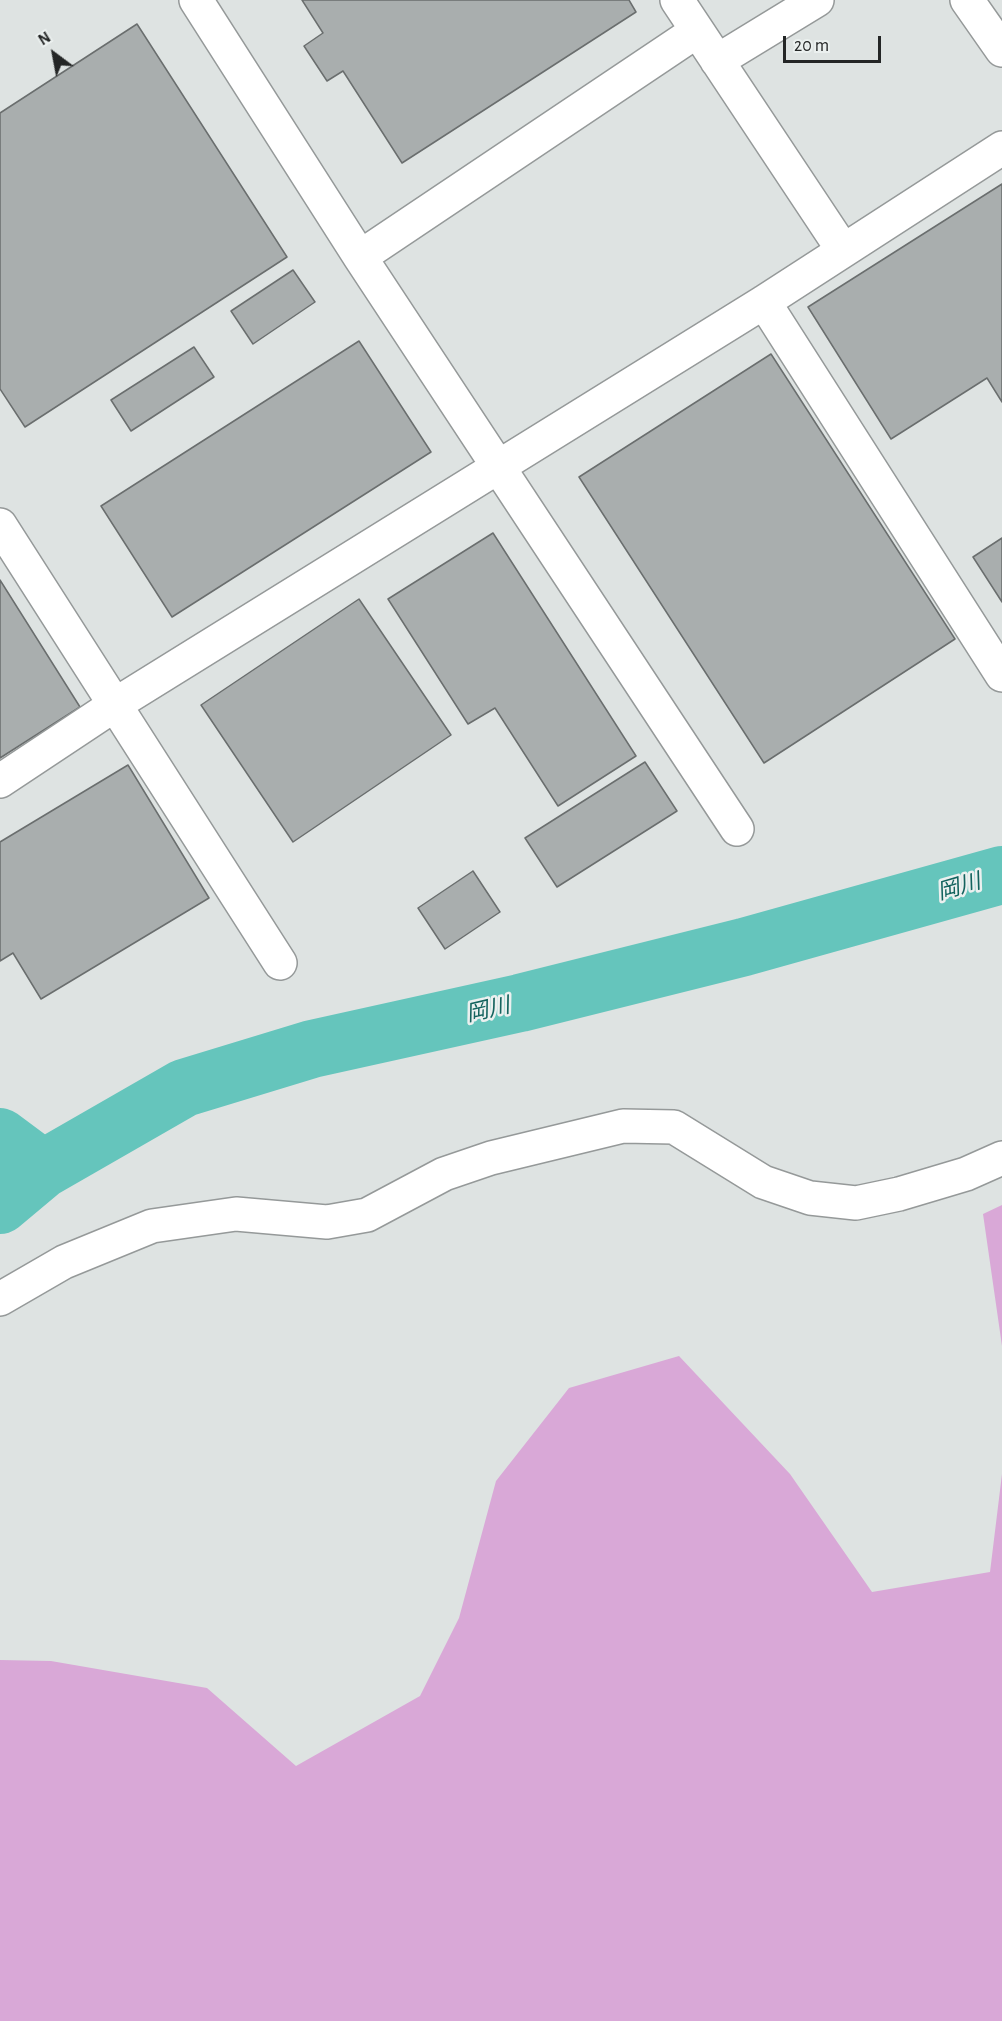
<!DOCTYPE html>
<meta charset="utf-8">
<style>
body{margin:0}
#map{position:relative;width:1002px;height:2021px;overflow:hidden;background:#dee3e2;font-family:"Alegreya Sans",sans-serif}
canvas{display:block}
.north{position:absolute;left:24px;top:24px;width:60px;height:60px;-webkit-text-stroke:4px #ebf0ef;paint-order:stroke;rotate:328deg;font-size:16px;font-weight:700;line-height:24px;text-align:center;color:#242626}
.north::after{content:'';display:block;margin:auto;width:21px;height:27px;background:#242626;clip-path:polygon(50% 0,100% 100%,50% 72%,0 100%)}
.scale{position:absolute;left:783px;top:36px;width:98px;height:27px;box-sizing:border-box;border:3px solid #242626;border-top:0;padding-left:8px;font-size:18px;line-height:21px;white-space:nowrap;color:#242626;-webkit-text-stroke:4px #ebf0ef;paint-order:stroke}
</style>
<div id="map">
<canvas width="1002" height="2021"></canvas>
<div class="north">N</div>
<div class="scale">20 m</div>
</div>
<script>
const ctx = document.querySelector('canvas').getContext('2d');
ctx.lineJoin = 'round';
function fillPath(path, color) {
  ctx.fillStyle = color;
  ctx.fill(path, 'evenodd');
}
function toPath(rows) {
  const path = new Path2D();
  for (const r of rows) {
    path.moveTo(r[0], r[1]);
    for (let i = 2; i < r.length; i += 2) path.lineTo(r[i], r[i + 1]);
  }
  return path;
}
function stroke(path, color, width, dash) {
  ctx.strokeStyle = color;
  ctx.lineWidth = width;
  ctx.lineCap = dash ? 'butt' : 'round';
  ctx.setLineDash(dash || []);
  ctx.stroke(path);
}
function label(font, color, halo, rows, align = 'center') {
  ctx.font = font + ' "Alegreya Sans","Noto Sans JP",sans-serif';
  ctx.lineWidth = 5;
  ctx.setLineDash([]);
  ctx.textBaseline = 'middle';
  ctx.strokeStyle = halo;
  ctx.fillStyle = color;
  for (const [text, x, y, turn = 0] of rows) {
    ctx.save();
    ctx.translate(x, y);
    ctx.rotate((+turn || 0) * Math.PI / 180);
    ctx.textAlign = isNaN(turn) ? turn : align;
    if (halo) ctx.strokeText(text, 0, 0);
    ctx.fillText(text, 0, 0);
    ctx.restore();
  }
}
const green = toPath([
 [1002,1205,1002,1346,983,1214],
 [679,1356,790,1474,872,1592,990,1572,1002,1474,1002,2021,0,2021,0,1660,51,1661,207,1688,296,1766,420,1696,459,1618,496,1481,569,1388]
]);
const river = toPath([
 [0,1137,43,1169],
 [0,1205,43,1169,184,1088,312,1049,520,1003,744,947,1002,875]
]);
const building = toPath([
 [302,0,629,0,636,12,402,163,343,71,327,81,304,46,323,33,302,0],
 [137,24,287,257,25,427,0,389,0,113,137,24],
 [1002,184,1002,402,987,378,891,439,808,307,1002,184],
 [293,270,315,302,253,344,231,311,293,270],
 [359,341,431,452,172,617,101,506,359,341],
 [194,347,214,377,131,431,111,400,194,347],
 [771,354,955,639,764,763,579,477,771,354],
 [493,533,636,756,558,806,495,708,468,724,388,599,493,533],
 [1002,538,1002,602,973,557,1002,538],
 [0,580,80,707,0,758,0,580],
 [359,599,451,735,293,842,201,705,359,599],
 [645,762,677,811,557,887,525,838,645,762],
 [128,765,209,898,41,999,13,953,0,961,0,842,128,765],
 [473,871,500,912,445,949,418,908,473,871]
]);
const minor = toPath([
 [196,0,360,257,737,829],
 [677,0,843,250],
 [967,0,1002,50],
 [717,61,817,0],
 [360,257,697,31],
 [764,302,1002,675],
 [0,525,280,963],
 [0,781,116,704,764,302,1002,148],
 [0,1299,64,1262,152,1226,236,1214,327,1222,367,1215,444,1174,491,1158,623,1126,674,1127,763,1182,810,1198,856,1203,899,1194,966,1174,1002,1158]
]);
const waterNames = [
 ["岡川",959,887,-16],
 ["岡川",488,1010,-13]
];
fillPath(green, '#d9a8d7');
stroke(river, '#65c5bc', 58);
fillPath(building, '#a9aeae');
stroke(building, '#6a6e6e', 1.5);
stroke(minor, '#959999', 36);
stroke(minor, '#fff', 33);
label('italic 22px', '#13635e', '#ebf0ef', waterNames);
</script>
